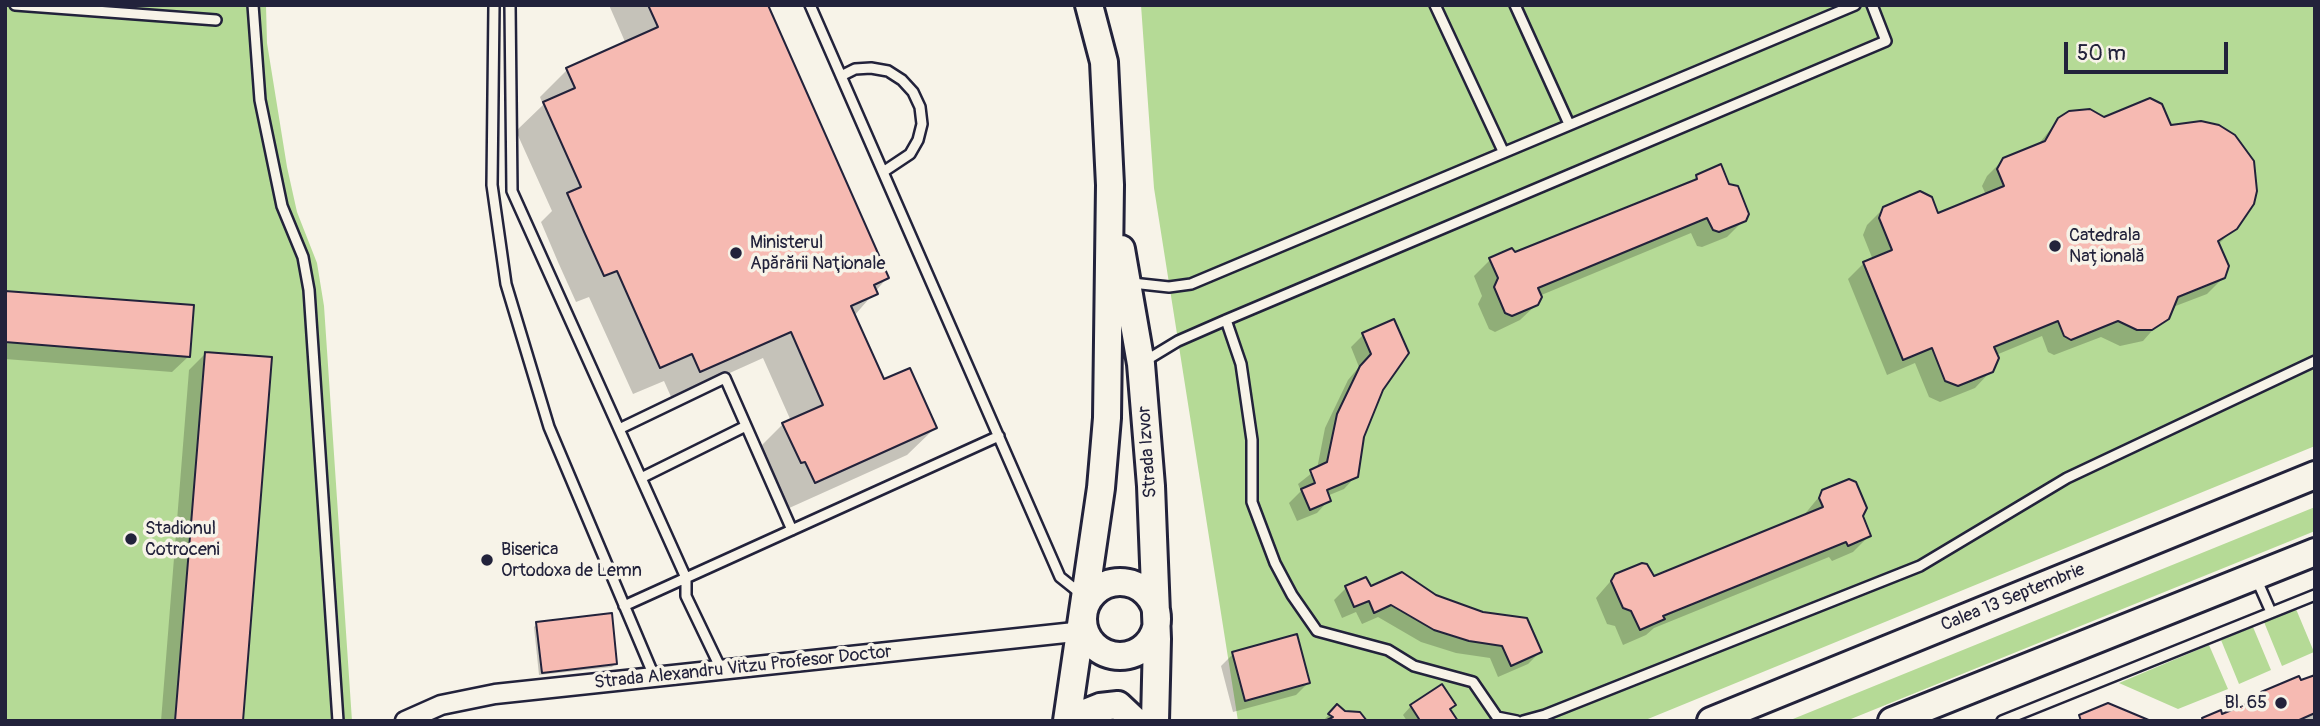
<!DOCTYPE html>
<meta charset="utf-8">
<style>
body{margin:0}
#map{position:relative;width:2320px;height:726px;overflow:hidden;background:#f7f3e8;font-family:Pangolin,sans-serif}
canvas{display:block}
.frame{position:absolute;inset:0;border:7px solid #22223b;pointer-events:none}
.scale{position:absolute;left:2064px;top:42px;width:164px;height:32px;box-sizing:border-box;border:4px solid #22223b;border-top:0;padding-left:9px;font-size:21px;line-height:24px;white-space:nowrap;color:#22223b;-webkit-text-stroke:5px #f7f3e8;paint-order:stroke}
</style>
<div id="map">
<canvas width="2320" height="726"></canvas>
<div class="frame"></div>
<div class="scale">50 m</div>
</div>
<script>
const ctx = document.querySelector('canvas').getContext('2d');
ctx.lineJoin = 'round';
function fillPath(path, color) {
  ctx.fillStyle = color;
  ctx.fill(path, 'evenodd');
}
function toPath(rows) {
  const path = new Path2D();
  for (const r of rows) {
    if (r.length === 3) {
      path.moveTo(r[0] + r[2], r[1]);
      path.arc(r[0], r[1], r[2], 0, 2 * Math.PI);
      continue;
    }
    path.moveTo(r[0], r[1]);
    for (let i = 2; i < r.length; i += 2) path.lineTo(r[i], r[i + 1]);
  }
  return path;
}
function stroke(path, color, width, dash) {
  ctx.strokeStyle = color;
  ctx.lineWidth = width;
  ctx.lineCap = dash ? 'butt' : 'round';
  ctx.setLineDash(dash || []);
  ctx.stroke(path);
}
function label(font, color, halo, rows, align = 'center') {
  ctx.font = font + ' Pangolin,sans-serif';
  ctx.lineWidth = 7;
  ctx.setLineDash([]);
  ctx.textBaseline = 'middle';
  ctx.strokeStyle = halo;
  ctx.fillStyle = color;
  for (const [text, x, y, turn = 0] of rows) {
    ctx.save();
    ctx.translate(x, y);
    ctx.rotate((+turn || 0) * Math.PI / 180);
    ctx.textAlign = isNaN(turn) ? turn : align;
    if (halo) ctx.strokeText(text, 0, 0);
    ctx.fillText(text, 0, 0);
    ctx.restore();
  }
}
const green = toPath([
 [5,5,266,5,267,43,287,167,297,212,317,263,324,306,352,721,5,721],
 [1141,5,2315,5,2315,446,1643,721,1238,721,1154,188],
 [2315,507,2315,531,1846,721,1788,721],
 [2296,609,2314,652,2282,666,2264,622],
 [2253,627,2271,670,2239,684,2221,640],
 [2209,645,2228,689,2178,709,2119,683]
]);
const shadow = toPath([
 [609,5,766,5,887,278,854,316,883,382,935,428,907,455,787,509,756,451,783,424,791,421,763,358,672,399,664,381,633,394,589,297,576,302,558,262,541,222,552,211,516,131,543,105,540,97,567,70,626,44],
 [2059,119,2104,119,2170,127,2255,191,2246,216,2218,245,2224,277,2207,294,2173,307,2143,341,2120,346,2101,337,2054,355,2048,352,2042,336,1996,355,1991,371,1975,388,1940,402,1929,397,1915,363,1887,375,1848,279,1864,263,1873,260,1863,235,1867,225,1884,208,1938,215,1986,195,1982,186,1987,176,2004,159,2037,146],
 [1697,177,1744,220,1727,237,1702,247,1697,246,1691,233,1539,296,1537,304,1520,320,1495,332,1489,329,1478,304,1482,296,1474,276,1490,260,1514,255,1690,184],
 [5,293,189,356,172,372,5,359],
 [1393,321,1382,389,1363,436,1356,476,1344,489,1327,496,1329,500,1317,513,1297,521,1289,503,1301,491,1298,484,1317,469,1325,428,1348,380,1359,367,1351,347,1363,335],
 [205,354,241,721,161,721,189,370],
 [1823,492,1861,516,1869,536,1853,552,1832,561,1829,557,1654,628,1646,635,1623,645,1615,626,1607,624,1596,598,1616,575,1653,579,1804,515],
 [1346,588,1435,596,1540,652,1528,664,1498,677,1490,658,1456,653,1421,642,1378,617,1362,624,1356,612,1342,618,1334,600],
 [537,624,616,663,612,667,539,675,534,627],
 [1233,654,1308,683,1296,695,1233,712,1221,666],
 [2315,677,2315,721,2202,721,2253,703,2262,694],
 [1337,706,1344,713,1365,721,1323,721],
 [1411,706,1449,710,1456,721,1407,721,1403,715]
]);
const building = toPath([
 [648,5,768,5,889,278,874,285,878,294,851,306,884,379,910,368,937,428,815,483,805,462,801,463,782,423,823,405,791,332,700,372,692,354,660,368,617,271,604,276,585,234,567,193,581,187,543,102,575,88,566,68,658,27,648,5],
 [2150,98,2162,104,2171,125,2201,121,2219,125,2235,135,2254,161,2257,191,2254,204,2237,229,2218,241,2229,266,2225,278,2178,297,2169,319,2152,330,2137,330,2118,321,2071,340,2064,336,2058,321,1994,347,1999,358,1993,372,1958,386,1945,381,1932,348,1903,360,1863,262,1892,250,1879,218,1883,207,1920,191,1932,197,1938,213,2004,186,1997,169,2003,158,2045,141,2058,118,2069,111,2090,109,2104,117,2150,98],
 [1721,164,1729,184,1738,186,1749,214,1746,221,1719,232,1713,230,1707,218,1538,288,1542,297,1538,305,1512,316,1505,313,1494,287,1498,278,1489,258,1512,248,1515,252,1697,179,1696,175,1721,164],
 [5,291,194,305,190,357,5,342,5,291],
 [1394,319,1409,353,1383,390,1364,437,1358,477,1327,490,1331,501,1310,510,1301,489,1315,483,1310,470,1327,462,1337,414,1360,366,1371,354,1362,333,1394,319],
 [205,352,272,357,243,721,175,721,205,352],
 [1849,479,1856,482,1867,508,1863,516,1871,536,1848,546,1846,542,1663,616,1665,619,1640,630,1631,611,1623,608,1611,581,1615,574,1642,563,1647,564,1654,576,1823,507,1819,498,1822,490,1849,479],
 [1402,572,1436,595,1483,612,1527,618,1542,652,1511,666,1502,646,1469,641,1434,630,1391,605,1374,613,1369,601,1354,607,1345,586,1366,577,1371,586,1402,572],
 [612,613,617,664,542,673,536,622,612,613],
 [1297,634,1310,683,1245,701,1232,652,1297,634],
 [2315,675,2315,713,2297,721,2203,721,2202,718,2221,710,2222,714,2263,697,2261,692,2299,676,2301,680,2315,675],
 [1442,684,1456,705,1450,709,1458,721,1416,721,1419,719,1410,705,1442,684],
 [2108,703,2151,721,2081,721,2079,715,2108,703],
 [1337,704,1345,711,1360,712,1367,721,1325,721,1333,717,1328,714,1337,704]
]);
const service = toPath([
 [15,5,216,20],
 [253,5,260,100,282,206,303,257,309,290,338,721],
 [494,5,492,185,506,284,549,427,654,676],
 [510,5,512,191,686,578,686,596,721,669],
 [810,5,1060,577,1080,593],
 [1435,5,1503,151],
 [1515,5,1569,124],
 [841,76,855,69,871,68,888,71,902,80,913,92,920,107,922,124,918,140,910,154,883,172],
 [1132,283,1169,287,1191,284,1855,5],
 [1226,320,1241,364,1252,440,1252,502,1275,563,1292,595,1317,631,1388,650,1414,666,1473,682,1497,717,1517,721],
 [1145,361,1178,341,1226,320,1886,41,1872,5],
 [619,429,725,378,792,530],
 [641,478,746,426],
 [2256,578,2271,612],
 [624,606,999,436],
 [1523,721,1545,715,1920,566,2067,478,2315,361],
 [2002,721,2315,595]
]);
const minor = toPath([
 [405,721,441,705,495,694,1084,631]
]);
const secondary = toPath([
 [1121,249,1141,364,1151,486,1157,639,1155,721],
 [1120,619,37],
 [1067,721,1101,488,1107,418,1110,185,1104,62,1089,5],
 [1078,721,1085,713,1100,707,1118,705,1135,721],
 [1711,721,2315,475],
 [1892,721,2315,552]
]);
const markers = [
 [2055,246,7,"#22223b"],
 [736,253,7,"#22223b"],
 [131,539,7,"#22223b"],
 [487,560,7,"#22223b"],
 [2281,703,7,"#22223b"]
];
const poiNames = [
 ["Catedrala",2069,236],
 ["Națională",2069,257],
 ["Ministerul",750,243],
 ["Apărării Naţionale",750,264],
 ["Stadionul",145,529],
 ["Cotroceni",145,550],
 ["Biserica",501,550],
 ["Ortodoxa de Lemn",501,571],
 ["Bl. 65",2267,703,"right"]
];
const streetNames = [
 ["Strada Izvor",1148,452,-94],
 ["Calea 13 Septembrie",2013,598,-22],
 ["Strada Alexandru Vitzu Profesor Doctor",743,668,-6]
];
fillPath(green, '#b5da96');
fillPath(shadow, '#0003');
fillPath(building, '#f6bab2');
stroke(building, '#22223b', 2);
stroke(service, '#22223b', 14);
stroke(minor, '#22223b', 23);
stroke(secondary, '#22223b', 32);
stroke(service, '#f7f3e8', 9);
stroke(minor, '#f7f3e8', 18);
stroke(secondary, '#f7f3e8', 26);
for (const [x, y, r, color] of markers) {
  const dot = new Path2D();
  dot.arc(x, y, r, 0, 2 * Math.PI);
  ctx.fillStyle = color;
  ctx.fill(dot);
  stroke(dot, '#f7f3e8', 2.5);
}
label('18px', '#22223b', '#f7f3e8', poiNames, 'left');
label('18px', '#22223b', '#f7f3e8', streetNames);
</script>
